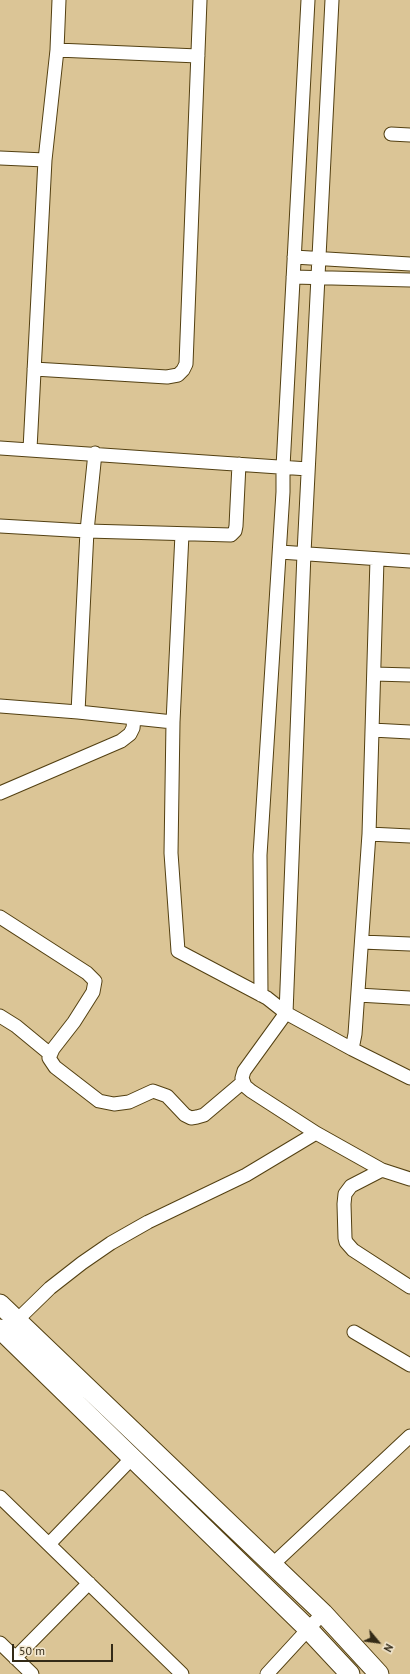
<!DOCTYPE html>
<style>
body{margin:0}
#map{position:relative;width:410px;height:1674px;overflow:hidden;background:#dbc596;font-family:"PT Sans",sans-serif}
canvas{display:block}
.north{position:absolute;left:358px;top:1622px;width:40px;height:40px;-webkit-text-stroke:3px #f2e7d0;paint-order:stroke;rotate:119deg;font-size:11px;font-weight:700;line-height:16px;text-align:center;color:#332a17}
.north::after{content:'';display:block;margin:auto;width:14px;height:18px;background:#332a17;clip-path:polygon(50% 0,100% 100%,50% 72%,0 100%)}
.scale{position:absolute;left:12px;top:1644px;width:101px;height:18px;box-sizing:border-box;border:2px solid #332a17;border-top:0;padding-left:5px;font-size:12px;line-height:14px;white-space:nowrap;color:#332a17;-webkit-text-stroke:3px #f2e7d0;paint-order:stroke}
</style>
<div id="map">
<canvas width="410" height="1674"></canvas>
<div class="north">N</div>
<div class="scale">50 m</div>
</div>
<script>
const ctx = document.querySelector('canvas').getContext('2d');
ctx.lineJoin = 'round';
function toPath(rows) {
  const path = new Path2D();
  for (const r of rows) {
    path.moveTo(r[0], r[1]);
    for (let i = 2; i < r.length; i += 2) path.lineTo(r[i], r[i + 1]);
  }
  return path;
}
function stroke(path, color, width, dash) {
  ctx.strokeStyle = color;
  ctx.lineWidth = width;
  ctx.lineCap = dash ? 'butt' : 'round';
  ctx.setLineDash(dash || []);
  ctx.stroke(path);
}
const street = toPath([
 [57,50,198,56],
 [391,134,410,135],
 [0,158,45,160],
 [294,257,410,264],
 [293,277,410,280],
 [34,369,167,377,178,375,183,370,186,364,200,0],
 [0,448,308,469],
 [30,449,45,160,57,50,59,0],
 [95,453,87,531,78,712,173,722],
 [0,526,87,531,231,535,235,531,236,526,239,464],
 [182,534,173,722,171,853,178,951,267,998,286,1013,352,1049,410,1078],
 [280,552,410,561],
 [374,674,410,675],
 [0,706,78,712],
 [372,730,410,732],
 [0,793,121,741,130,734,133,728,134,718],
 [369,834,410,836],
 [0,917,87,973,95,981,93,992,74,1022,53,1049,49,1058,55,1067,99,1101,114,1104,129,1102,153,1091,167,1096,185,1115,191,1118,197,1117,204,1115,243,1082],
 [362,942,410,944],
 [261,995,260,855,283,492,283,467,308,0],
 [358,995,410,998],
 [0,1016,16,1026,50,1054],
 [352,1049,355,1034,369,834,377,559],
 [316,1133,251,1091,245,1086,242,1078,244,1071,286,1013,304,553,332,0],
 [382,1170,351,1186,345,1194,344,1204,345,1238,346,1242,353,1250,410,1287],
 [11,1326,50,1288,82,1263,111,1243,148,1222,246,1175,316,1133,382,1170,410,1179],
 [354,1332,410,1365],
 [0,1497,182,1674],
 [49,1544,132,1458],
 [272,1565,410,1436],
 [0,1643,32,1674],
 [15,1658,89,1583],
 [267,1674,323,1613]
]);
const secondary = toPath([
 [0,1304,323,1613,379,1674],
 [0,1329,308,1629,350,1674]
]);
stroke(street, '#534012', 15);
stroke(secondary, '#534012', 21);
stroke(street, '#fff', 13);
stroke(secondary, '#fff', 19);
</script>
